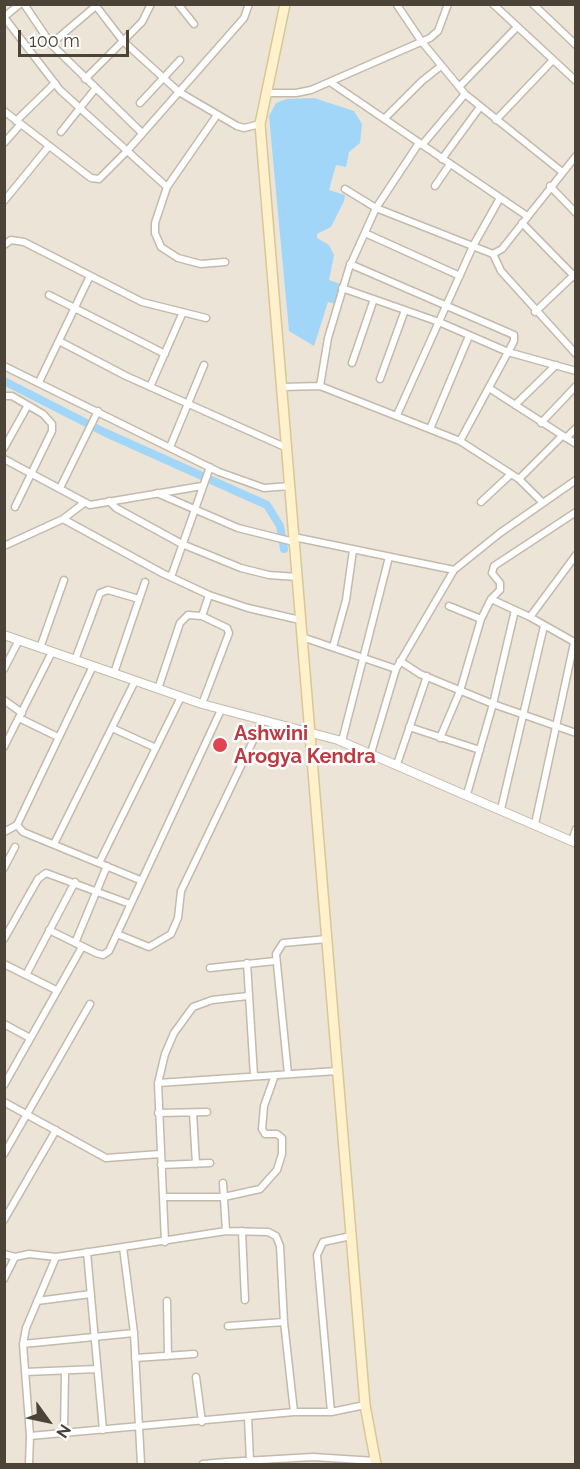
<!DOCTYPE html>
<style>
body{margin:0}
#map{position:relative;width:580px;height:1469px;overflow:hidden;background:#f6f2ea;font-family:Raleway,sans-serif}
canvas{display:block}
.frame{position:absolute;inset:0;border:6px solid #4b4337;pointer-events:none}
.north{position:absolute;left:18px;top:1391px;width:60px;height:60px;-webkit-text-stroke:4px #fff;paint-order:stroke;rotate:123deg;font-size:16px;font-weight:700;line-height:24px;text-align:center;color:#4b4337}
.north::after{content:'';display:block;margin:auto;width:21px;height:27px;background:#4b4337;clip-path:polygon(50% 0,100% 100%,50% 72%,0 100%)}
.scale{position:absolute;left:18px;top:30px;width:111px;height:27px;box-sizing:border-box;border:3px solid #4b4337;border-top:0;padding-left:8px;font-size:18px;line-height:21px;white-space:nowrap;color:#4b4337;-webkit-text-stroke:4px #fff;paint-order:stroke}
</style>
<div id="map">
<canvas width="580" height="1469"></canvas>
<div class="frame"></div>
<div class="north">N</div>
<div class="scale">100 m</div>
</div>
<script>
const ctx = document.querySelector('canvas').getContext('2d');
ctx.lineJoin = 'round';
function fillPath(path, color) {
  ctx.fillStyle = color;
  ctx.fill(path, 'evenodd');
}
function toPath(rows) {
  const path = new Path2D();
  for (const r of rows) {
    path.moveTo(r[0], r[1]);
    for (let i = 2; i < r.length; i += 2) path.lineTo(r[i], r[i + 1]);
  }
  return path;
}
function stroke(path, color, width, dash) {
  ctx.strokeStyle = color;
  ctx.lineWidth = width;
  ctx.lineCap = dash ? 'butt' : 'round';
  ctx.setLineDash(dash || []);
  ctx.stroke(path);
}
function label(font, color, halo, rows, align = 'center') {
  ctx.font = font + ' Raleway,sans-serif';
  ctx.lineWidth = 5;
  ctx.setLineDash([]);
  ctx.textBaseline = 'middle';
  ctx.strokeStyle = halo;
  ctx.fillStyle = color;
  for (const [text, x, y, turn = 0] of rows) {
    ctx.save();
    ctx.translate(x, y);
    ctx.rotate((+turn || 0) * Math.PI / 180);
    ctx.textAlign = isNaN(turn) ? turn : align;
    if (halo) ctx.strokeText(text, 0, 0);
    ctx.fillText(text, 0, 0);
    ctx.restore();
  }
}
const residential = toPath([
 [5,5,575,5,575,1464,5,1464]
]);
const water = toPath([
 [314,98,354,111,362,124,360,143,349,152,346,167,336,165,329,190,345,195,344,201,331,227,317,234,317,238,329,245,334,255,329,280,341,284,335,304,328,302,314,346,289,331,269,116,276,103,287,99]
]);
const canal = toPath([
 [4,381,106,433,267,505,280,526,284,549]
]);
const minor = toPath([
 [24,4,51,44,142,133],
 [178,4,194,24],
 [493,4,576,81],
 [533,4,576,45],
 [397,5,422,42,465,94,561,171],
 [96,6,123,41,179,92,237,126,244,128,260,124],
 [4,17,60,90,167,187],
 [4,17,20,4],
 [51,44,97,5],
 [85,79,142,22,151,4],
 [330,82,527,216],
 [459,87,517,27],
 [266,93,296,93,311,90,430,38,438,31,448,4],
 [140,103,180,60],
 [4,111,91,178,99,179,127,151,244,18,249,4],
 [217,115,167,187,155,223,155,233,161,247,178,258,201,264,225,262],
 [384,119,422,81,441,66],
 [496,120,552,61],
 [16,121,55,83],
 [61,132,95,89],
 [4,143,20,125],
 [422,145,465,94],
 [442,159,480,107],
 [435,186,450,164],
 [550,186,576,213],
 [345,189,376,208,493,254,502,249,576,156],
 [4,201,49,146],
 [522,223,576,278],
 [365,233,460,276],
 [4,245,11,240,24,242,142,302,206,318],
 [493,254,501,271,576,354],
 [350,264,514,335,514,341,460,441],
 [342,288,439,322,508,352,576,371],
 [49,295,165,354],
 [535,312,575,274],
 [59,341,126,376,287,448],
 [352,363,374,299],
 [4,366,219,472,264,488,290,486],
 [380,379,405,310],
 [39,382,90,276],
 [320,386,328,338,349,268,376,208,419,143],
 [150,387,183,312],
 [282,387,320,386,460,441,519,479,542,502],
 [489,388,576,444],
 [4,396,12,396,43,414,52,424,52,431,15,507],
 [515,405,556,365],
 [397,415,473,246,500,198],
 [541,423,576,386],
 [430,429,469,336],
 [566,438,576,428],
 [170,447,204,365],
 [4,448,28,405],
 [4,459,90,505,202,486],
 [519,479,562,436],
 [60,488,98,411],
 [157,493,238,528,294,542],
 [109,501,116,508,182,544,241,568,269,575,297,577],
 [481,502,511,474],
 [63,519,162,573,209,595,248,608,300,620],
 [294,537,454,570],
 [4,546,63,519,84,503],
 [171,577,210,467],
 [491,599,530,617,576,643],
 [449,606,481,619],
 [202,616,209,595],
 [530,617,576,555],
 [302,637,396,669],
 [333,647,346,600,353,550],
 [40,648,64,580],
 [75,660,100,593,108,590,139,599],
 [400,661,420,674,493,704,576,733],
 [93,666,17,825,23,832,140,880],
 [4,669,19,640],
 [114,673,145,582],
 [158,689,180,623,188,615,202,616,227,628,229,633,202,704],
 [4,700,22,713],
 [19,718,58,737],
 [409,727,480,750],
 [112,728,156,748],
 [440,738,460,691,481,619,491,599,500,590,500,583,492,573,494,566,576,512],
 [342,741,389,557],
 [4,747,52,652],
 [371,753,396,669,454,570,500,533,576,480],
 [397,764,427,676],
 [467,794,493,704,515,610],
 [501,809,544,626],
 [535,824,574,643],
 [4,832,17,825],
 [572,841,576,829],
 [54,844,135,681],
 [99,863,181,697],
 [4,868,15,847],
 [49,930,96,953,103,955,109,951,221,710],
 [117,934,149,947,171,934,178,918,181,891,262,722],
 [4,939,38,879,46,873,130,904],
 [75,943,107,866],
 [247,963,254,1076],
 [4,964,56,990],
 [210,968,275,961],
 [26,975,75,882],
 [4,1024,30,1038],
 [288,1074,276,954,283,943,327,939],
 [158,1083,165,1054,174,1033,193,1007,212,1000,248,996],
 [4,1085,82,947],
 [4,1102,106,1158,160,1154],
 [158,1113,207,1112],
 [193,1113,196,1164],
 [4,1154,90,1004],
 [161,1165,210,1163],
 [223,1183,226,1231],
 [163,1197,224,1197,260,1189,277,1170,282,1154,282,1138,277,1134,265,1134,262,1129,264,1106,275,1075],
 [4,1220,56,1130],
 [242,1231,245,1300],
 [165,1242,158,1083,337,1071],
 [123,1247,226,1231,268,1232,276,1236,280,1246,284,1322,294,1412],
 [87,1252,103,1430],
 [4,1254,15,1257,29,1254,56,1257,123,1247,134,1333,141,1464],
 [4,1279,15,1257],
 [37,1301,91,1294],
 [167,1301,168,1356],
 [228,1326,284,1322],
 [23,1344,26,1328,56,1257],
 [135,1358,194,1354],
 [25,1372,97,1369],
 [196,1377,202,1422],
 [331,1412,317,1255,323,1242,351,1236],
 [248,1417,250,1461],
 [64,1433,65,1372],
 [30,1436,23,1344,134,1333],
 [226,1462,313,1457,375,1461],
 [29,1464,30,1436,294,1412,331,1412,365,1405],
 [203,1464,226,1462,226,1464]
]);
const tertiary = toPath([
 [4,635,202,704,338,740,576,843]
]);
const secondary = toPath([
 [285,4,260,124,365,1405,376,1464]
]);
const markers = [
 [220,745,8,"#e0444e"]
];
const healthNames = [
 ["Ashwini",234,734],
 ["Arogya Kendra",234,757]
];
fillPath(residential, '#ebe4d7');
fillPath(water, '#a1d6f8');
stroke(canal, '#a1d6f8', 8);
stroke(minor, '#c3baab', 9);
stroke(tertiary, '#c3baab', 10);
stroke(secondary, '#dac796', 12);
stroke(minor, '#fff', 6);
stroke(tertiary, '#fff', 8);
stroke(secondary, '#fff1cb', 9);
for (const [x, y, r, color] of markers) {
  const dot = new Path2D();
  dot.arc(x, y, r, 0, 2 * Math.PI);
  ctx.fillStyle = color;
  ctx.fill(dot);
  stroke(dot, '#fff', 2);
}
label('bold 20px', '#be3a42', '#fff', healthNames, 'left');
</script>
